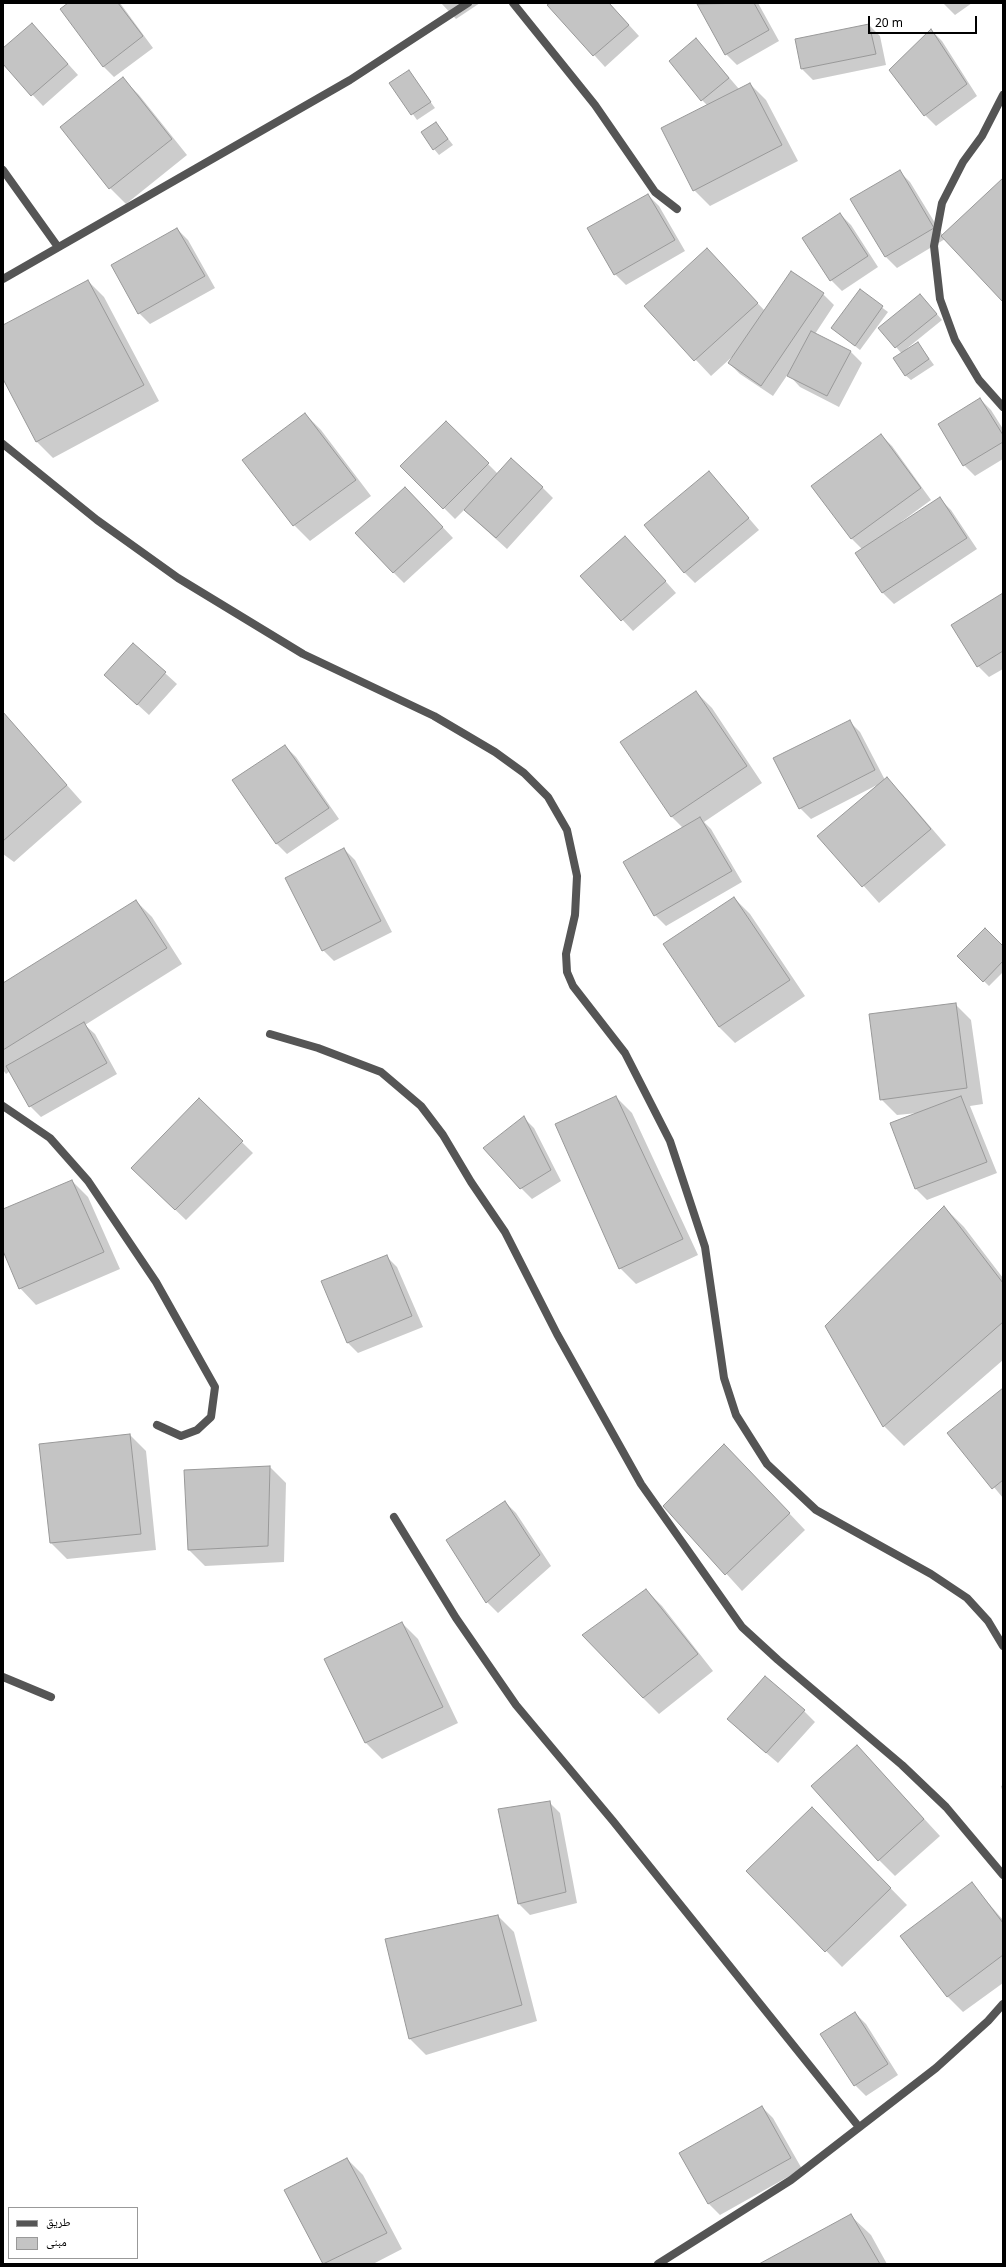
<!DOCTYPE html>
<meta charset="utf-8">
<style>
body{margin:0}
#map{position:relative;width:1006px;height:2267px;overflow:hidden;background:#fff;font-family:"Noto Sans","Noto Naskh Arabic",sans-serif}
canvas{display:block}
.frame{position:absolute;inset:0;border:4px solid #000;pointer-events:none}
.legend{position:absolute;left:8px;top:2207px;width:130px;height:52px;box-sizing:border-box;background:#fff;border:1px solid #999;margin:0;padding:5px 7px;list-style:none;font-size:12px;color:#000}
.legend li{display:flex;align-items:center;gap:8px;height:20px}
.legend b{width:20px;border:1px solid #999}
.scale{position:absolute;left:868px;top:16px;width:109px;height:18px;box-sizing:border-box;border:2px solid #000;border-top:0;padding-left:5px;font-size:12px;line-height:14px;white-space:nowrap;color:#000;-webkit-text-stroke:3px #fff;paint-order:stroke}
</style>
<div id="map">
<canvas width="1006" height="2267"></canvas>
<div class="frame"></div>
<ul class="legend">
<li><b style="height:5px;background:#555"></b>طريق</li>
<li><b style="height:11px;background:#c4c4c4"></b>مبنى</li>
</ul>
<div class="scale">20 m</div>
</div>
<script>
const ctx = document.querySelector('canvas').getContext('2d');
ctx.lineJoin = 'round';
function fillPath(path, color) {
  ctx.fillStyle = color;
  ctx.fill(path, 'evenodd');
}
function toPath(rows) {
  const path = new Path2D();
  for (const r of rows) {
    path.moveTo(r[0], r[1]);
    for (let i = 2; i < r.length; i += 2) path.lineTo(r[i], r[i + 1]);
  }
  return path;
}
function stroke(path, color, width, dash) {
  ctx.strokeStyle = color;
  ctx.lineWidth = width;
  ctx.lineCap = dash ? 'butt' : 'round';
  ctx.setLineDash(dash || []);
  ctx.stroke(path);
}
const shadow = toPath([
 [70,3,120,3,153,48,114,77,103,66],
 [441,3,480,3,456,19],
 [551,3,609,3,639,36,605,67,549,5],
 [700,3,758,3,779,41,737,65,726,54,698,4],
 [943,3,972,3,955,15],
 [869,25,880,36,886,65,813,80,802,69],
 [931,30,942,41,977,96,936,126,925,115,891,70],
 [43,36,78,75,43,106,3,63,3,50],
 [696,39,739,89,750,84,766,100,798,161,710,206,694,190,708,106,702,100],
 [408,71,435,108,417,120,391,83],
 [123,79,139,95,187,155,126,204,110,188],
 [436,123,453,145,439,155,434,149],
 [899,171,910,182,943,236,1003,180,1003,300,945,239,897,268,886,257,852,199],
 [648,195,659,206,685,251,626,285,615,274],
 [840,214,851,225,878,267,842,291,831,280],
 [177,229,188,240,215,288,150,324,139,313],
 [707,250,765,311,791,272,823,294,834,305,815,334,851,352,862,363,839,407,800,387,788,374,773,396,740,374,729,363,733,356,711,376,645,306],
 [88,281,104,297,159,401,53,458,37,442,3,377,3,326],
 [860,291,888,312,860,350,832,328],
 [925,300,942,320,905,350,918,343,934,365,911,380,905,375,902,354,880,328],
 [980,399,991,410,1003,429,1003,459,975,476,964,465,939,424],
 [305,414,321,430,371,496,310,541,294,525,244,460],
 [446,422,498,474,542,487,553,498,507,549,464,510,455,519,402,466],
 [881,435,892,446,931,500,901,522,902,524,940,499,951,510,977,549,894,604,883,593,857,553,862,549,852,539,812,486],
 [709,472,759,530,695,583,684,572],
 [416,499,453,538,404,583,393,572],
 [636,548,676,593,633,631,582,576],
 [1003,595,1003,669,989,677,978,666],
 [133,644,177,684,149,715,105,675],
 [696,692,712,708,762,783,704,822,711,829,742,882,666,926,655,915,683,828,672,817,621,742],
 [3,713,82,802,14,862,3,854],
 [849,721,860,732,885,780,887,779,903,795,946,845,879,903,819,836,877,785,811,819,800,808],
 [285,746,296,757,339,819,287,854,276,843],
 [344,849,355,860,392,932,334,961,323,950],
 [734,898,750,914,805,996,735,1043,719,1027],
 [136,901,152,917,182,964,85,1025,95,1034,117,1074,41,1117,30,1106,10,1071,6,1074,3,1070,3,984],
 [1003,948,1003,972,989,986,958,956],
 [955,1004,971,1020,983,1104,970,1106,997,1173,927,1200,916,1189,891,1124,918,1113,897,1115,881,1099],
 [616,1097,632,1113,698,1255,636,1284,620,1268],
 [199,1100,253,1153,186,1220,143,1179],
 [523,1117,534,1128,561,1181,532,1199,521,1188],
 [72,1181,88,1197,120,1269,36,1305,20,1288,3,1249,3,1210],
 [944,1207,964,1227,1003,1278,1003,1360,904,1446,884,1426],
 [386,1256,397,1267,423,1327,358,1353,347,1342],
 [1003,1389,1003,1498,949,1433],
 [130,1435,146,1451,156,1550,67,1559,51,1543,40,1445],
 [740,1461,805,1530,742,1591,665,1506],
 [270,1467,286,1483,284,1562,205,1566,189,1550],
 [505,1502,516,1513,551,1566,498,1613,487,1602,447,1540],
 [646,1590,662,1606,713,1671,659,1714,643,1698],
 [402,1623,418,1639,458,1723,382,1759,366,1743,326,1660],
 [804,1711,815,1722,778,1763,739,1730],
 [857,1746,940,1836,895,1876,879,1860],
 [1003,1785,1003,1793,1001,1786],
 [549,1802,560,1813,577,1903,530,1915,519,1904],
 [812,1808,907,1905,842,1967,748,1871],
 [972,1884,1003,1920,1003,1983,963,2012,947,1996],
 [498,1916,514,1932,537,2021,426,2055,410,2039],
 [855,2013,866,2024,898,2075,866,2096,855,2085],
 [762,2107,773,2118,802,2169,720,2215,709,2204],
 [347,2159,363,2175,402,2249,373,2264,324,2264,285,2191],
 [850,2215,871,2235,887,2264,761,2264]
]);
const building = toPath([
 [68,3,118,3,143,36,103,67,60,9,68,3],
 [550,3,609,3,629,25,593,56,547,5,550,3],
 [754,3,769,30,725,55,697,4,754,3],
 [32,23,68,64,31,96,3,64,3,48,32,23],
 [869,24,876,54,801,69,795,39,869,24],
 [931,29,967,84,924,116,889,70,931,29],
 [696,38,729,78,701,101,669,61,696,38],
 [409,70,431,102,411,115,389,83,409,70],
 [123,77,172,139,109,189,60,127,123,77],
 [750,83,782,145,693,191,661,128,750,83],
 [436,122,448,139,433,150,421,132,436,122],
 [900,170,934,228,885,257,850,199,900,170],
 [1003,178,1003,300,1002,301,941,236,1003,178],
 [648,194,675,240,614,275,587,228,648,194],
 [840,213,868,256,830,281,802,238,840,213],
 [177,228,205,276,138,314,111,265,177,228],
 [707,248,758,303,694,361,644,306,707,248],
 [791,271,824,293,761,386,728,363,791,271],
 [88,280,144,385,36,442,3,379,3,325,88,280],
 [860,289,883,306,855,346,831,328,860,289],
 [920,294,937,314,895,348,878,328,920,294],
 [811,331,851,351,827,396,787,376,811,331],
 [918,342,929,359,905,376,893,358,918,342],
 [980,398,1003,435,1003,442,963,466,938,424,980,398],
 [305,413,356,480,293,526,242,460,305,413],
 [446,421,489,463,443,509,400,466,446,421],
 [881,434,921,488,851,539,811,486,881,434],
 [511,458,543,487,496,538,464,510,511,458],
 [709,471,749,518,684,573,644,525,709,471],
 [405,487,443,527,393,573,355,533,405,487],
 [940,497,967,538,882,593,855,553,940,497],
 [625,536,666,581,621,621,580,576,625,536],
 [1003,593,1003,651,977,667,951,625,1003,593],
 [133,643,166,672,137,705,104,675,133,643],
 [696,691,747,766,671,817,620,742,696,691],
 [3,712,67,785,3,841,3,712],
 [850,720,875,770,799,809,773,758,850,720],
 [285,745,329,808,276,844,232,780,285,745],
 [887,777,931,829,862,887,817,836,887,777],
 [700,817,732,871,654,916,623,862,700,817],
 [344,848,381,921,322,951,285,878,344,848],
 [734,897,790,980,719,1027,663,944,734,897],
 [136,900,167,948,3,1050,3,983,136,900],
 [985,928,1003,946,1003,961,983,982,957,956,985,928],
 [956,1003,967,1088,880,1100,869,1014,956,1003],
 [84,1022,107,1063,29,1107,6,1066,84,1022],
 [616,1096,683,1239,619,1269,555,1124,616,1096],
 [961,1096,987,1162,915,1189,890,1123,961,1096],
 [199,1098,243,1141,175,1210,131,1168,199,1098],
 [524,1116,551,1170,520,1189,483,1148,524,1116],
 [72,1180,104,1252,19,1289,3,1251,3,1209,72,1180],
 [944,1206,1003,1283,1003,1322,883,1427,825,1326,944,1206],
 [387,1255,412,1316,347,1343,321,1281,387,1255],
 [1003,1388,1003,1480,992,1489,947,1433,1003,1388],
 [130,1434,141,1534,50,1543,39,1444,130,1434],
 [724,1444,790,1513,725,1575,663,1506,724,1444],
 [270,1466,268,1546,188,1550,184,1470,270,1466],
 [505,1501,540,1555,486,1603,446,1540,505,1501],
 [646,1589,698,1654,643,1698,582,1635,646,1589],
 [402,1622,443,1707,365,1743,324,1659,402,1622],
 [765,1676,805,1710,766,1753,727,1719,765,1676],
 [857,1745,924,1819,878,1861,811,1786,857,1745],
 [550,1801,566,1892,518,1904,498,1809,550,1801],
 [812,1807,891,1888,825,1952,746,1871,812,1807],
 [972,1882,1003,1923,1003,1955,947,1997,900,1936,972,1882],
 [498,1915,522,2005,409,2039,385,1939,498,1915],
 [855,2012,888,2064,854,2086,820,2034,855,2012],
 [762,2106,791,2158,708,2204,679,2153,762,2106],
 [347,2158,387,2233,323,2264,284,2190,347,2158],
 [851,2214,880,2264,759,2264,851,2214]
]);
const minor = toPath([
 [513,3,595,105,655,192,677,209],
 [1003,95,982,136,963,162,942,203,934,246,940,299,955,340,979,380,1003,407],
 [3,170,58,247],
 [3,279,350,80,468,3],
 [3,444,97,520,178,578,303,654,434,716,495,752,524,773,548,797,567,830,577,876,575,915,566,954,567,972,573,986,625,1053,670,1141,705,1247,724,1378,736,1415,767,1464,816,1510,931,1574,967,1598,988,1621,1003,1646],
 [270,1034,318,1048,381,1072,421,1106,443,1135,471,1182,505,1232,557,1334,641,1484,742,1627,778,1660,902,1765,946,1807,1003,1875],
 [3,1106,50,1138,88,1181,156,1282,215,1387,211,1417,197,1430,181,1436,157,1425],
 [394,1517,456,1618,516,1705,613,1821,859,2127],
 [3,1677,51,1697],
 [658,2264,791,2180,936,2068,988,2021,1003,2004]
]);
fillPath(shadow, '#0003');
fillPath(building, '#c4c4c4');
stroke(building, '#999', 1);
stroke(minor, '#555', 8);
</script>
